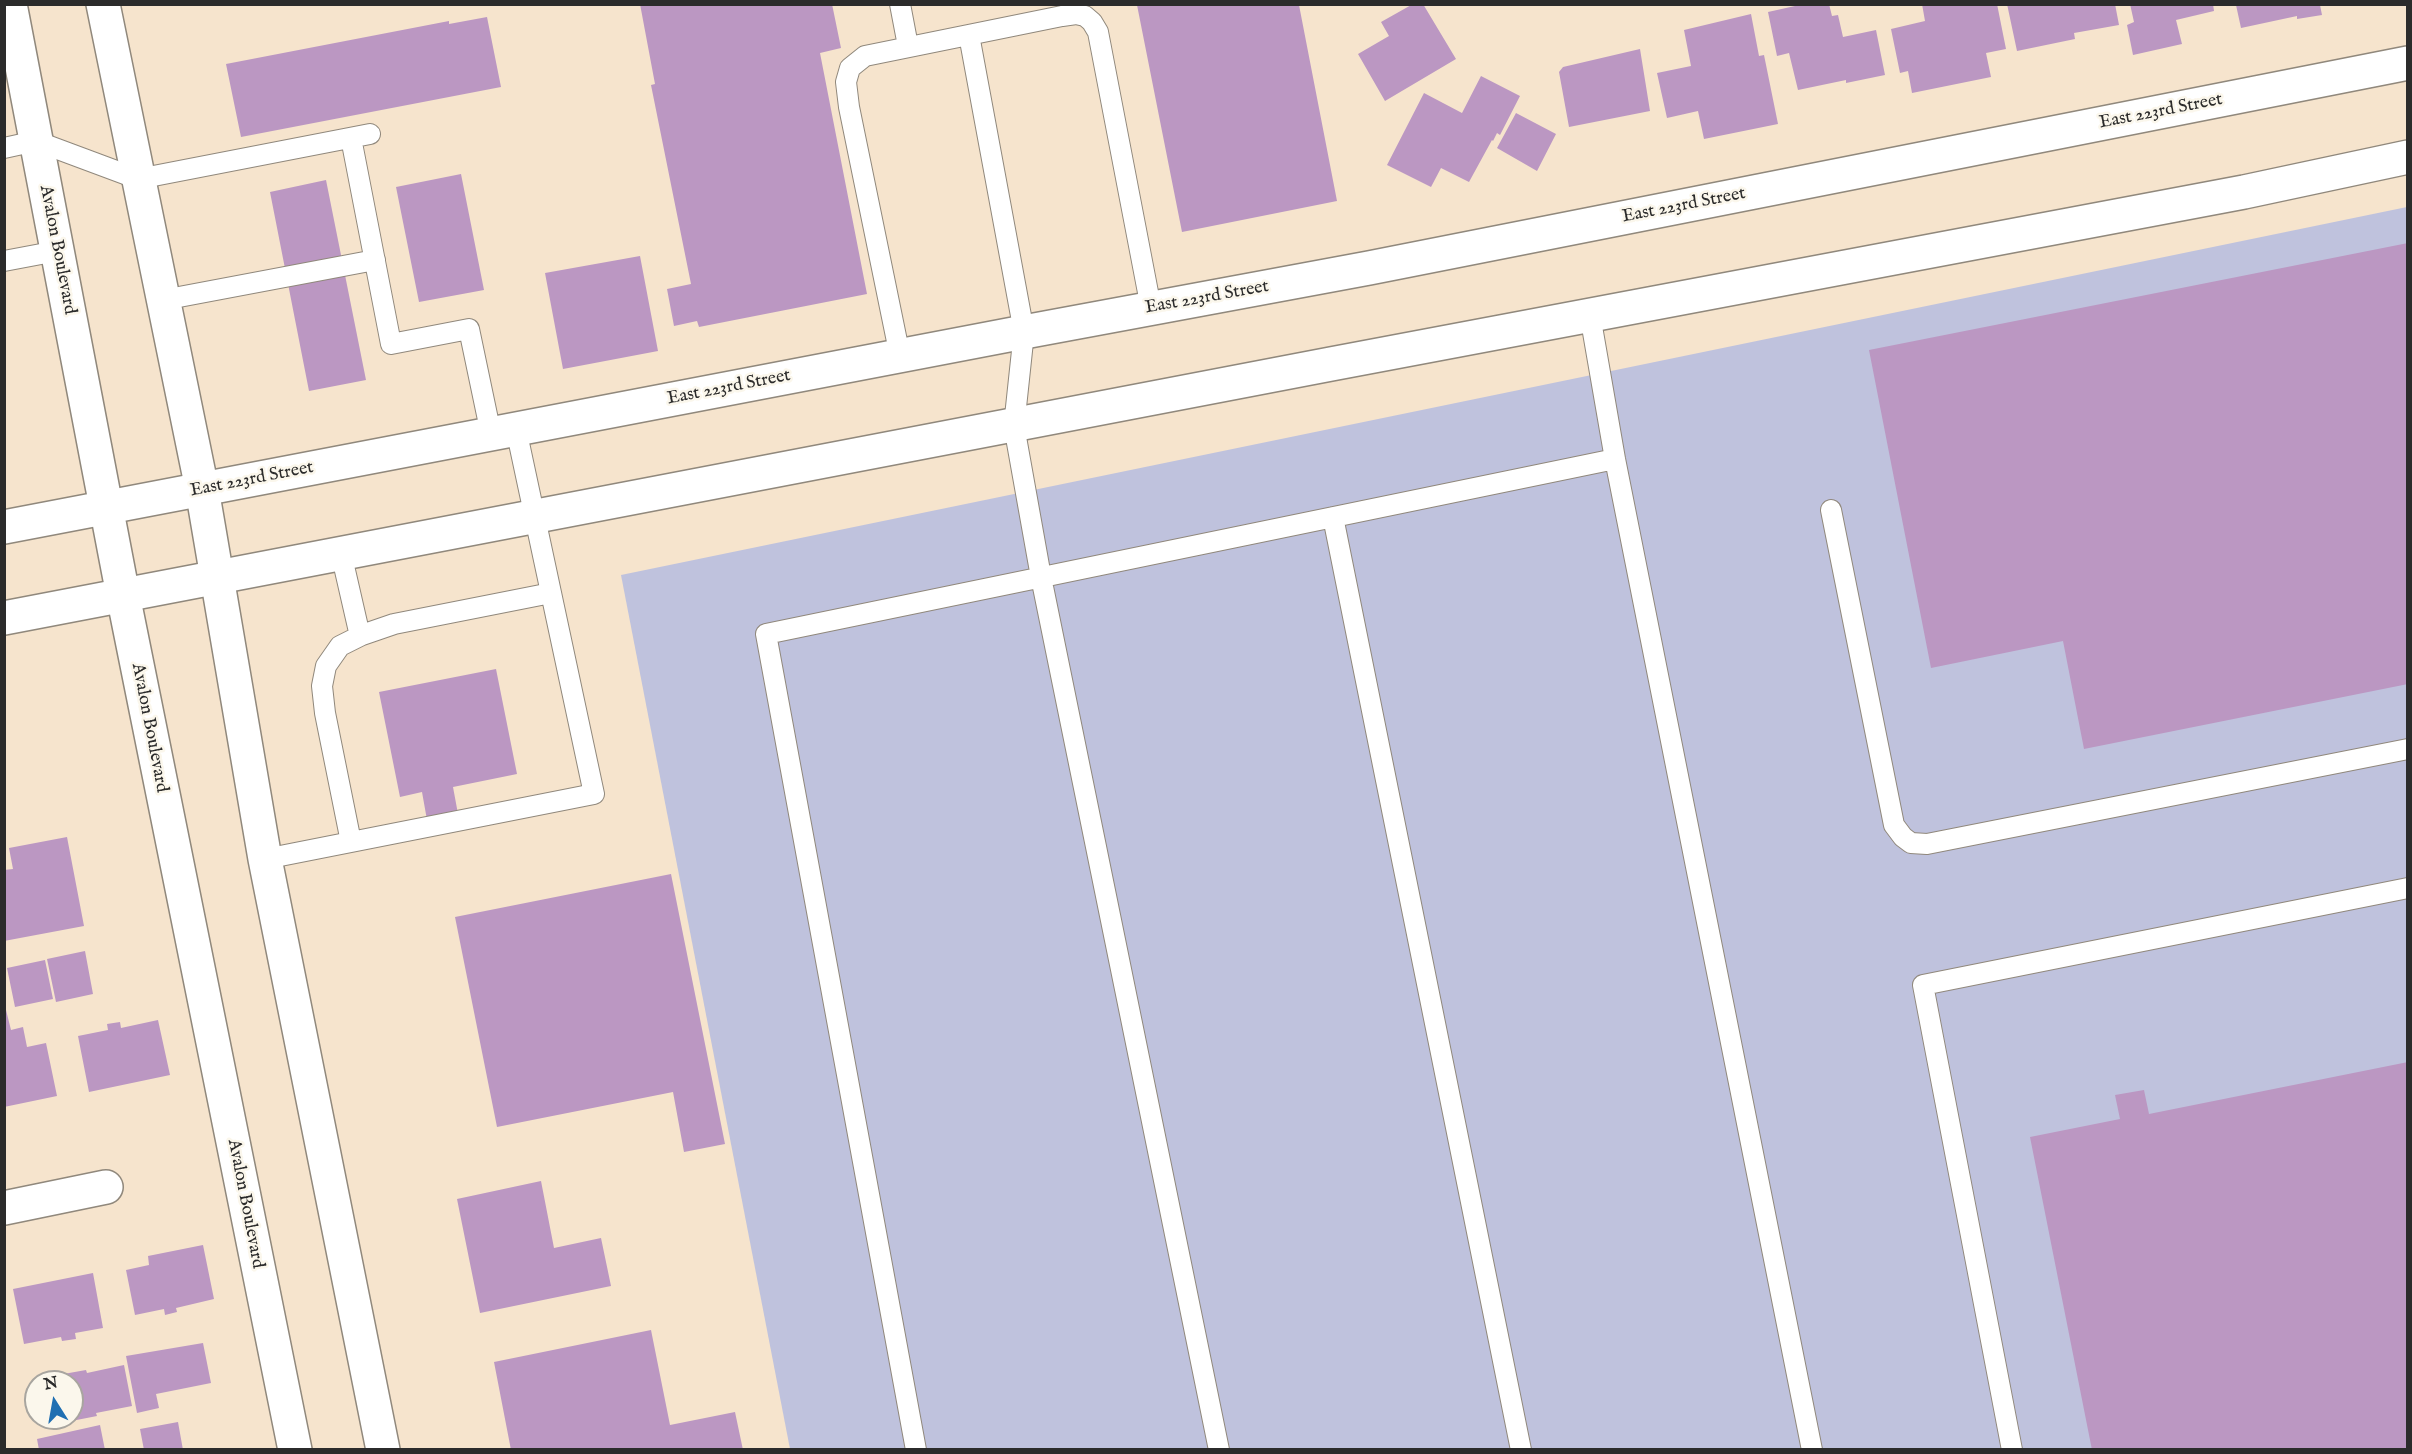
<!DOCTYPE html>
<style>
body{margin:0}
#map{position:relative;width:2412px;height:1454px;overflow:hidden;background:#f6e4cd;font-family:"IM FELL English",serif}
canvas{display:block}
.frame{position:absolute;inset:0;border:6px solid #2b2b2b;pointer-events:none}
.north{position:absolute;left:24px;top:1370px;width:60px;height:60px;box-sizing:border-box;background:#fbf7ec;border:2px solid #a8a59f;border-radius:50%;rotate:349deg;font-size:16px;font-weight:700;line-height:24px;text-align:center;color:#2b2b2b}
.north::after{content:'';display:block;margin:auto;width:21px;height:27px;background:#1f6fb2;clip-path:polygon(50% 0,100% 100%,50% 72%,0 100%)}
</style>
<div id="map">
<canvas width="2412" height="1454"></canvas>
<div class="frame"></div>
<div class="north">N</div>
</div>
<script>
const ctx = document.querySelector('canvas').getContext('2d');
ctx.lineJoin = 'round';
function fillPath(path, color) {
  ctx.fillStyle = color;
  ctx.fill(path, 'evenodd');
}
function toPath(rows) {
  const path = new Path2D();
  for (const r of rows) {
    path.moveTo(r[0], r[1]);
    for (let i = 2; i < r.length; i += 2) path.lineTo(r[i], r[i + 1]);
  }
  return path;
}
function stroke(path, color, width, dash) {
  ctx.strokeStyle = color;
  ctx.lineWidth = width;
  ctx.lineCap = dash ? 'butt' : 'round';
  ctx.setLineDash(dash || []);
  ctx.stroke(path);
}
function label(font, color, halo, rows, align = 'center') {
  ctx.font = font + ' "IM FELL English",serif';
  ctx.lineWidth = 5;
  ctx.setLineDash([]);
  ctx.textBaseline = 'middle';
  ctx.strokeStyle = halo;
  ctx.fillStyle = color;
  for (const [text, x, y, turn = 0] of rows) {
    ctx.save();
    ctx.translate(x, y);
    ctx.rotate((+turn || 0) * Math.PI / 180);
    ctx.textAlign = isNaN(turn) ? turn : align;
    if (halo) ctx.strokeText(text, 0, 0);
    ctx.fillText(text, 0, 0);
    ctx.restore();
  }
}
const industrial = toPath([
 [2407,207,2407,1449,790,1449,621,575]
]);
const building = toPath([
 [640,4,832,4,841,48,820,53,867,294,699,327,697,321,674,326,667,289,691,284,651,85,655,84],
 [1413,4,1423,4,1456,59,1385,101,1358,54,1389,36,1381,22],
 [1804,4,1829,4,1832,16,1838,15,1843,37,1876,30,1885,75,1846,83,1846,80,1798,90,1789,53,1777,56,1768,12],
 [1922,4,1997,4,2006,49,1986,53,1991,77,1912,93,1908,71,1900,73,1891,29,1925,21],
 [2007,4,2115,4,2119,25,2074,33,2075,39,2017,51],
 [2130,4,2213,4,2214,11,2176,20,2182,44,2133,55,2127,25,2134,22],
 [1137,5,1299,5,1337,201,1182,232],
 [2236,5,2320,5,2322,15,2297,19,2297,16,2241,28],
 [1751,14,1759,56,1764,55,1778,124,1704,139,1698,111,1667,118,1657,73,1691,66,1684,30],
 [487,17,501,87,241,137,226,64,449,21,449,24],
 [1640,49,1650,111,1569,127,1559,72,1563,67],
 [1481,76,1520,96,1500,135,1497,133,1493,141,1492,140,1469,182,1441,168,1431,187,1387,165,1424,93,1462,113],
 [1516,113,1556,134,1537,171,1497,148],
 [461,174,484,290,419,302,396,187],
 [326,180,366,380,309,391,270,192],
 [2408,243,2408,684,2084,749,2063,641,1931,668,1869,350],
 [640,256,658,351,563,369,545,273],
 [496,669,517,774,453,787,458,814,427,820,422,792,400,797,379,692],
 [67,837,84,926,4,941,4,870,13,869,9,848],
 [671,874,725,1144,684,1152,673,1092,497,1127,455,917],
 [85,951,93,994,56,1002,47,959],
 [45,960,53,999,15,1007,7,968],
 [4,1002,11,1030,23,1027,27,1047,46,1043,57,1096,4,1107],
 [158,1020,170,1075,89,1092,78,1036,108,1030,107,1024,120,1022,121,1028],
 [2408,1062,2408,1450,2092,1450,2030,1137,2120,1119,2115,1095,2144,1090,2149,1114],
 [541,1181,554,1248,601,1238,611,1286,480,1313,457,1199],
 [203,1245,214,1299,176,1308,177,1312,165,1315,164,1309,135,1315,126,1270,149,1265,148,1256],
 [93,1273,103,1328,75,1333,76,1339,62,1341,61,1337,24,1344,13,1289],
 [651,1330,670,1425,735,1412,743,1450,511,1450,494,1362],
 [203,1343,211,1383,156,1394,159,1408,137,1413,126,1356],
 [124,1365,132,1406,96,1413,97,1416,51,1425,49,1418,72,1418,72,1382,42,1382,41,1378,86,1370,87,1373],
 [178,1422,183,1450,144,1450,140,1429],
 [100,1425,105,1450,39,1450,37,1439]
]);
const lane = toPath([
 [900,4,908,46],
 [969,35,1024,332,1014,426,1041,577,1219,1450],
 [351,138,391,344,469,329,491,434],
 [4,148,36,141,138,179,370,134],
 [4,261,57,251],
 [163,300,375,260],
 [1590,315,1615,459,1812,1450],
 [900,356,849,107,846,82,850,68,865,56,1062,16,1076,14,1085,16,1092,22,1098,32,1151,308],
 [1831,510,1894,825,1903,837,1911,843,1927,844,2408,749],
 [1333,517,1521,1450],
 [341,553,360,636],
 [351,842,325,713,322,686,326,666,340,646,362,635,394,624,551,593],
 [265,859,594,794,516,429],
 [916,1450,766,634,1615,459],
 [2012,1450,1923,985,2408,888]
]);
const street = toPath([
 [4,1208,106,1187]
]);
const secondary = toPath([
 [4,527,1024,332,1369,268,2408,63],
 [4,618,1331,364,2244,192,2408,157]
]);
const primary = toPath([
 [10,4,123,595,295,1450],
 [103,4,202,489,265,859,383,1450]
]);
const streetNames = [
 ["East 223rd Street",2161,112,-11],
 ["East 223rd Street",1684,206,-11],
 ["Avalon Boulevard",57,250,79],
 ["East 223rd Street",1207,298,-10],
 ["East 223rd Street",729,388,-11],
 ["East 223rd Street",252,480,-11],
 ["Avalon Boulevard",149,728,79],
 ["Avalon Boulevard",245,1204,79]
];
fillPath(industrial, '#bfc2dd');
fillPath(building, '#bb97c2');
stroke(lane, '#90887c', 22);
stroke(street, '#90887c', 36);
stroke(secondary, '#90887c', 36);
stroke(primary, '#90887c', 36);
stroke(lane, '#fff', 20);
stroke(street, '#fff', 33);
stroke(secondary, '#fff', 33);
stroke(primary, '#fff', 33);
label('18px', '#2b2b2b', '#fbf7ec', streetNames);
</script>
